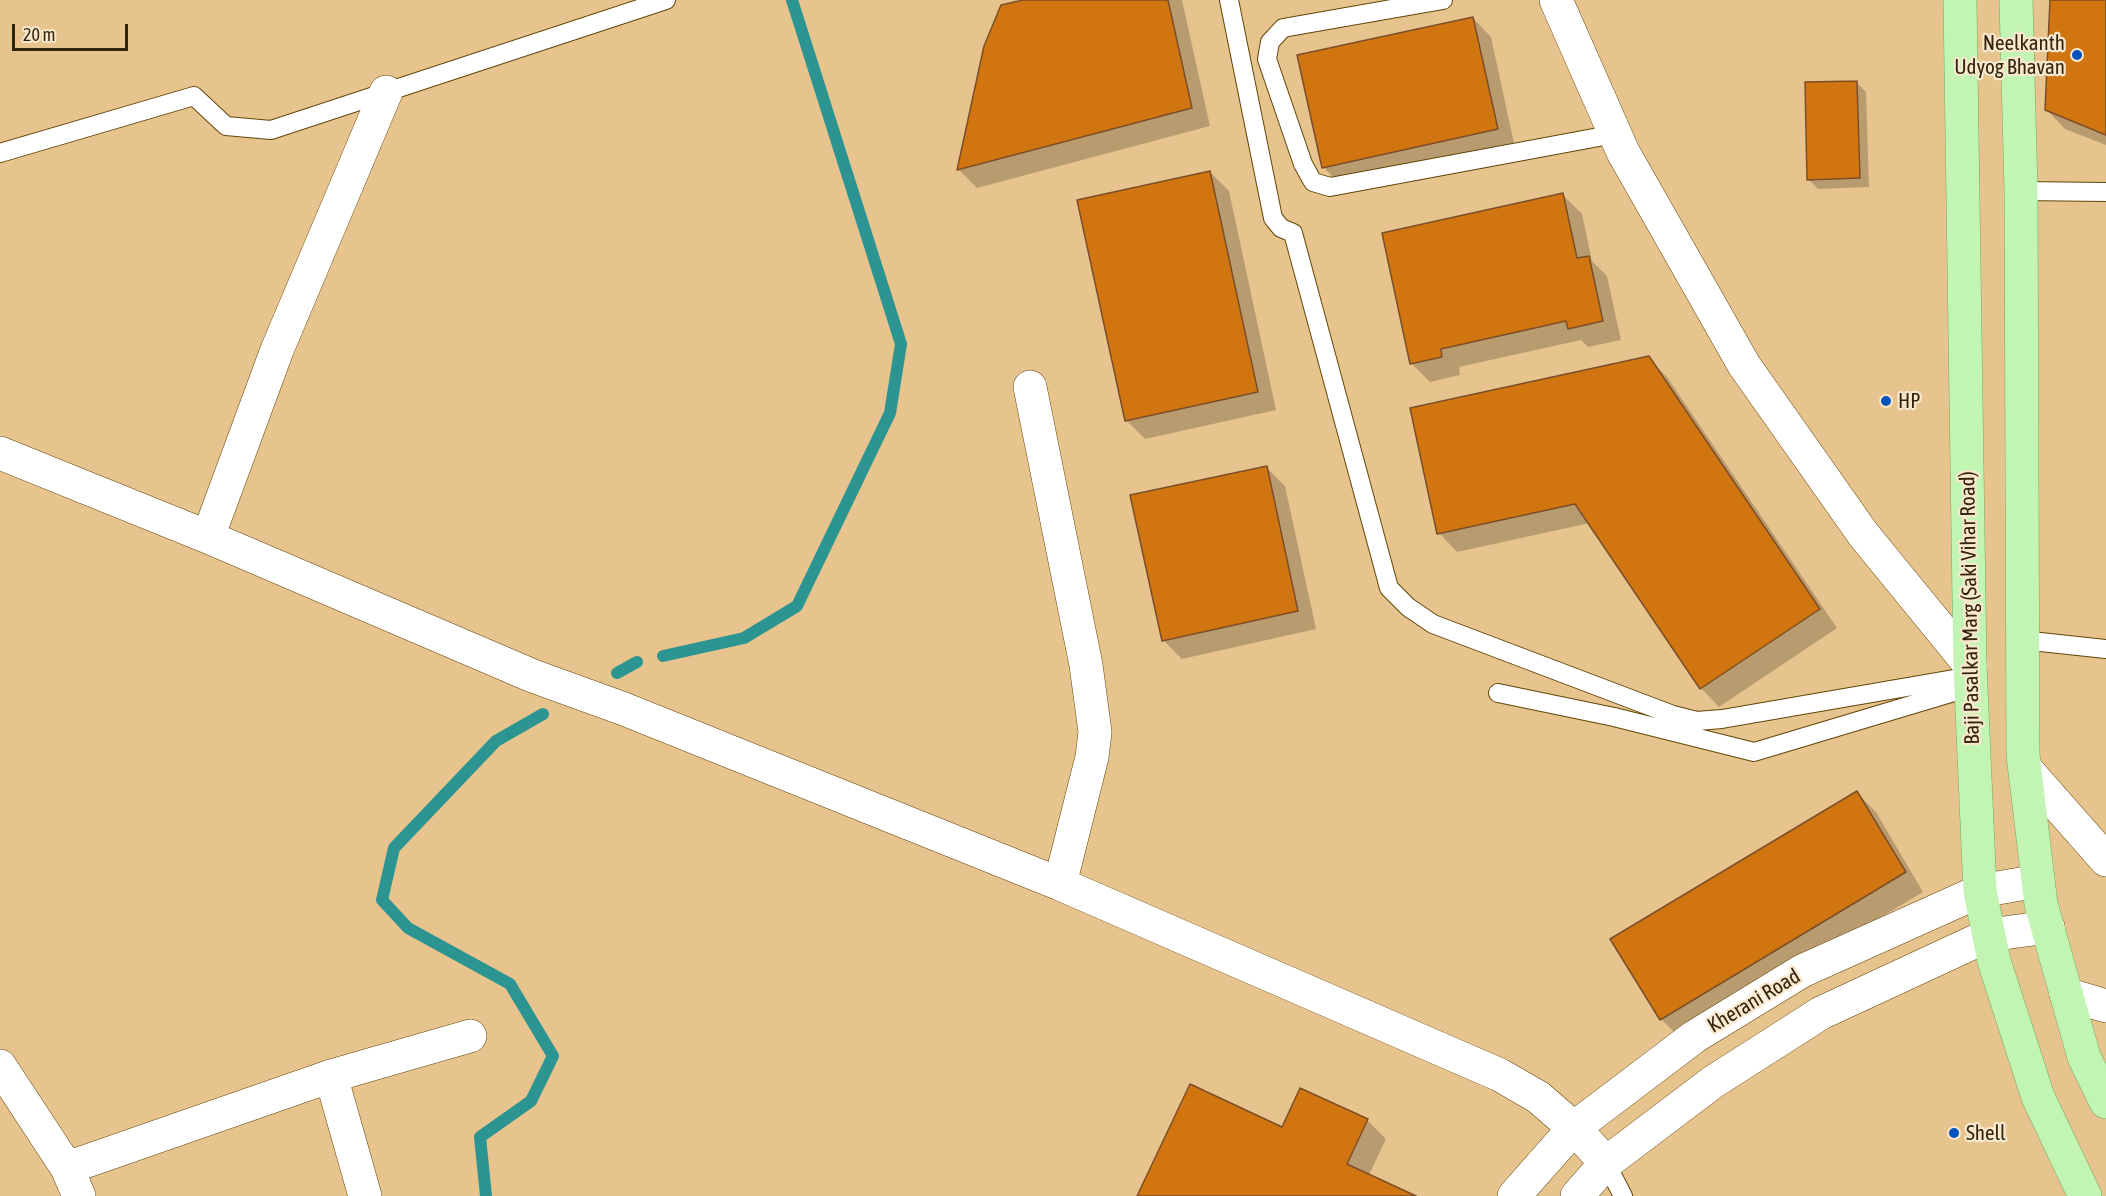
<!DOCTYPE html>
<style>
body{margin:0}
#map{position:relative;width:2106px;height:1196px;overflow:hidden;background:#e7c48d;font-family:"Asap Condensed",sans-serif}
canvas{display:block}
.scale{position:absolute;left:12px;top:24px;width:116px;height:27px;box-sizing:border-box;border:3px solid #31240e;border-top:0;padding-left:8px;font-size:18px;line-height:21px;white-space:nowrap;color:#31240e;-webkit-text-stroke:4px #f9e8cd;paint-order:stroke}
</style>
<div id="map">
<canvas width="2106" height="1196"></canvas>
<div class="scale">20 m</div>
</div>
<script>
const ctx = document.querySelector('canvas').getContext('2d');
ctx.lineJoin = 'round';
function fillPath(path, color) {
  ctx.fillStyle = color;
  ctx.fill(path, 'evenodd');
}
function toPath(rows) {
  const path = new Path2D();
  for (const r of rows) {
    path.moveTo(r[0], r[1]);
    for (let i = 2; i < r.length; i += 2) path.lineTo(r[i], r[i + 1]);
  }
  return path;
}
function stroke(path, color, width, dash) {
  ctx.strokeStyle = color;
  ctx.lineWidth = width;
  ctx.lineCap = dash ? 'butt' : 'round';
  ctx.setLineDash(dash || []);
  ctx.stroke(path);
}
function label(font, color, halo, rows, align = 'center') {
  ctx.font = font + ' "Asap Condensed",sans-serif';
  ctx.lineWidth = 4.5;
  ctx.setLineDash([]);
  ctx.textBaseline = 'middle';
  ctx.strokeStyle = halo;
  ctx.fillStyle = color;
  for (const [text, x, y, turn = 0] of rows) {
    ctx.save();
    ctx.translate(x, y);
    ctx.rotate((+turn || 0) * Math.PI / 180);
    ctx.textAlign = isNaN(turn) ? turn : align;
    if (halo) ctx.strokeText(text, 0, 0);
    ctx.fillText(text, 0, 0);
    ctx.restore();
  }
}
const shadow = toPath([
 [1029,0,1182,0,1210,126,977,188,959,170,985,47],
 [2052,0,2106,0,2106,145,2065,129,2047,110],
 [1473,18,1491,37,1515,148,1342,186,1323,167],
 [1856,82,1866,92,1869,187,1818,189,1808,179],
 [1210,172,1229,191,1276,410,1145,439,1126,420],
 [1563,195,1582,214,1592,261,1607,276,1621,340,1588,347,1581,340,1459,367,1460,375,1430,382,1411,363],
 [1648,358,1667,377,1837,628,1719,707,1701,688,1590,523,1457,552,1439,533],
 [1267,468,1285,486,1316,629,1182,659,1163,640],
 [1857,793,1876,812,1923,892,1680,1038,1661,1019],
 [1367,1120,1386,1139,1369,1175,1413,1196,1139,1196,1283,1129]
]);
const stream = toPath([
 [663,656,744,638,797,606,890,413,901,344,792,0],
 [617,673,637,662],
 [486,1196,480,1137,531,1101,553,1056,510,984,408,928,382,900,394,848,496,741,543,714]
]);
const building = toPath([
 [1023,0,1168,0,1192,108,957,170,984,46,1001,5,1023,0],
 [2050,0,2106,0,2106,135,2045,110,2050,0],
 [1473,17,1498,129,1322,168,1297,55,1473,17],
 [1857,81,1860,178,1807,180,1805,82,1857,81],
 [1210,171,1258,392,1125,421,1077,200,1210,171],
 [1563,193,1577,258,1589,256,1603,321,1568,329,1566,321,1441,349,1442,357,1410,364,1382,233,1563,193],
 [1649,356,1820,609,1700,689,1575,504,1437,534,1410,408,1649,356],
 [1267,466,1298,611,1162,641,1130,495,1267,466],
 [1857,791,1906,872,1660,1020,1610,939,1857,791],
 [1190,1084,1282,1127,1300,1088,1368,1119,1347,1164,1416,1196,1137,1196,1190,1084]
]);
const service = toPath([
 [1229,0,1273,218,1281,228,1293,233,1389,588,1408,607,1433,624,1673,715,1697,721,1722,719,1971,676],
 [1443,0,1283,28,1270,42,1267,59,1303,164,1313,182,1330,187,1615,134],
 [0,153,194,96,226,126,271,130,666,0],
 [2021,191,2106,192],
 [2022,640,2106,649],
 [1498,693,1614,717,1754,752,1971,687],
 [1606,1163,1623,1196]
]);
const minor = toPath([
 [1556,0,1623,152,1744,365,1863,534,1970,665],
 [1030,387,1086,665,1095,732,1092,757,1060,884],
 [0,453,208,537,533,676,624,709,1060,884,1500,1075,1538,1097,1574,1128,1606,1163],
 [208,537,277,350,386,92],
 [2025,768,2106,860],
 [2066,994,2106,1006],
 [0,1066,67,1168,331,1076,470,1036],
 [331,1076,365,1196],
 [67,1168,79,1196]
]);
const secondary = toPath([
 [1514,1196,1574,1128,1694,1037,1802,971,1980,891,2038,881],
 [1577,1196,1606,1163,1713,1082,1821,1013,1989,935,2048,927]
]);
const primary = toPath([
 [1960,0,1970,665,1980,891,1994,961,2038,1097,2085,1196],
 [2016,0,2021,191,2023,755,2041,904,2084,1057,2106,1102]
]);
const markers = [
 [2077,55,6,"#0253bc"],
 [1886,401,6,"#0253bc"],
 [1954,1133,6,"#0253bc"]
];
const poiNames = [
 ["Neelkanth",2065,43,"right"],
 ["Udyog Bhavan",2065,67,"right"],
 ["HP",1898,401],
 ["Shell",1966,1133]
];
const streetNames = [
 ["Baji Pasalkar Marg (Saki Vihar Road)",1970,608,-91],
 ["Kherani Road",1754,1001,-31]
];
fillPath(shadow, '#0003');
stroke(stream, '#2c9592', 12);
fillPath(building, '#d17510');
stroke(building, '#7c4e28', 1.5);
stroke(service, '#624509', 20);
stroke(minor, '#624509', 34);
stroke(secondary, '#624509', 34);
stroke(primary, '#75a859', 34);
stroke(service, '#fff', 18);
stroke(minor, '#fff', 33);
stroke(secondary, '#fff', 33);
stroke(primary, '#c2f5b4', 33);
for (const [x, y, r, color] of markers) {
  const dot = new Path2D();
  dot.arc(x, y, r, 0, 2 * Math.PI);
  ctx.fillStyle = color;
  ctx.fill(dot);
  stroke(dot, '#f9e8cd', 2);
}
label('21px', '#31240e', '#f9e8cd', poiNames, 'left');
label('21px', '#31240e', '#f9e8cd', streetNames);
</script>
